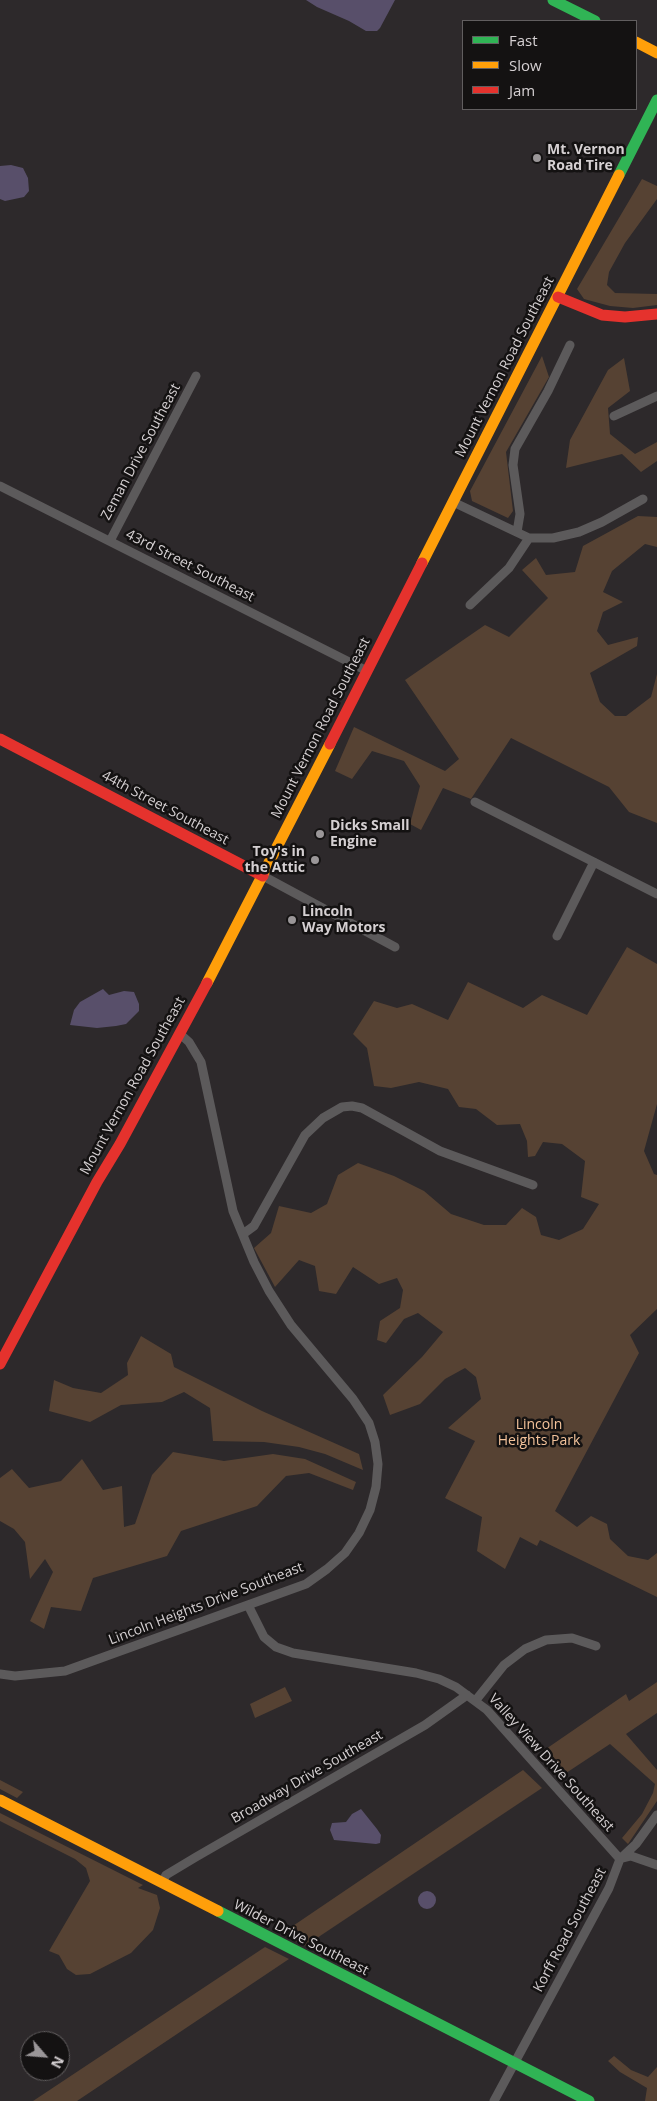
<!DOCTYPE html>
<style>
body{margin:0}
#map{position:relative;width:657px;height:2101px;overflow:hidden;background:#2d292b;font-family:"Open Sans",sans-serif}
canvas{display:block}
.legend{position:absolute;left:462px;top:20px;width:175px;height:90px;box-sizing:border-box;background:#141212;border:1px solid #615e5f;margin:0;padding:6px 9px;list-style:none;font-size:15px;color:#d5d0d2}
.legend li{display:flex;align-items:center;gap:10px;height:25px}
.legend b{width:25px;border:1px solid #615e5f}
.north{position:absolute;left:20px;top:2031px;width:50px;height:50px;box-sizing:border-box;background:#141212;border:1px solid #615e5f;border-radius:50%;rotate:117deg;font-size:14px;font-weight:700;line-height:20px;text-align:center;color:#d5d0d2}
.north::after{content:'';display:block;margin:auto;width:18px;height:22px;background:#9a9698;clip-path:polygon(50% 0,100% 100%,50% 72%,0 100%)}
</style>
<div id="map">
<canvas width="657" height="2101"></canvas>
<ul class="legend">
<li><b style="height:6px;background:#30b455"></b>Fast</li>
<li><b style="height:6px;background:#ff9f0a"></b>Slow</li>
<li><b style="height:6px;background:#e5322d"></b>Jam</li>
</ul>
<div class="north">N</div>
</div>
<script>
const ctx = document.querySelector('canvas').getContext('2d');
ctx.lineJoin = 'round';
function fillPath(path, color) {
  ctx.fillStyle = color;
  ctx.fill(path, 'evenodd');
}
function toPath(rows) {
  const path = new Path2D();
  for (const r of rows) {
    if (r.length === 3) {
      path.moveTo(r[0] + r[2], r[1]);
      path.arc(r[0], r[1], r[2], 0, 2 * Math.PI);
      continue;
    }
    path.moveTo(r[0], r[1]);
    for (let i = 2; i < r.length; i += 2) path.lineTo(r[i], r[i + 1]);
  }
  return path;
}
function stroke(path, color, width, dash) {
  ctx.strokeStyle = color;
  ctx.lineWidth = width;
  ctx.lineCap = dash ? 'butt' : 'round';
  ctx.setLineDash(dash || []);
  ctx.stroke(path);
}
function label(font, color, halo, rows, align = 'center') {
  ctx.font = font + ' "Open Sans",sans-serif';
  ctx.lineWidth = 5;
  ctx.setLineDash([]);
  ctx.textBaseline = 'middle';
  ctx.strokeStyle = halo;
  ctx.fillStyle = color;
  for (const [text, x, y, turn = 0] of rows) {
    ctx.save();
    ctx.translate(x, y);
    ctx.rotate((+turn || 0) * Math.PI / 180);
    ctx.textAlign = isNaN(turn) ? turn : align;
    if (halo) ctx.strokeText(text, 0, 0);
    ctx.fillText(text, 0, 0);
    ctx.restore();
  }
}
const green = toPath([
 [642,179,657,186,657,199,625,243,609,272,607,285,615,293,657,294,657,305,633,308,610,306,584,299,577,289],
 [542,356,549,377,506,452,513,511,508,518,472,501,470,491],
 [624,358,630,391,608,408,610,434,635,454,657,442,657,461,641,472,622,454,566,468,570,440,608,370],
 [638,516,657,517,657,547,645,544,612,571,603,592,623,602,603,612,597,631,608,645,638,637,637,646,590,673,600,702,615,716,626,716,651,697,657,674,657,823,629,812,609,787,511,738,471,799,443,788,421,830,410,824,420,786,404,761,372,751,352,779,335,771,354,727,445,771,459,759,405,680,485,625,509,637,548,598,522,570,536,558,546,575,575,572,583,546],
 [627,947,657,964,657,1104,644,1151,654,1174,657,1175,657,1309,630,1335,639,1353,555,1511,577,1527,591,1516,607,1524,610,1539,628,1556,648,1560,657,1553,657,1597,540,1540,537,1546,520,1537,505,1569,477,1551,482,1517,445,1498,475,1441,448,1428,481,1399,476,1377,465,1368,445,1379,420,1404,390,1415,383,1395,422,1357,443,1332,418,1313,404,1319,386,1343,377,1340,380,1321,400,1308,403,1290,397,1278,379,1284,353,1267,336,1294,319,1291,315,1266,299,1260,275,1287,254,1248,271,1233,279,1206,311,1213,327,1204,338,1175,358,1163,394,1176,424,1191,451,1214,484,1225,506,1225,522,1208,536,1217,541,1235,559,1240,583,1229,599,1204,581,1197,585,1161,562,1144,543,1142,535,1156,528,1157,527,1141,520,1124,497,1125,476,1109,459,1107,448,1089,419,1082,391,1088,374,1086,367,1048,353,1034,374,1001,397,1008,412,1004,448,1020,468,982,523,1008,542,995,587,1015],
 [141,1336,171,1354,174,1367,262,1411,359,1454,363,1470,325,1454,299,1447,264,1442,213,1441,210,1408,184,1392,162,1402,121,1405,90,1422,49,1411,54,1380,73,1388,101,1393,128,1375,127,1363],
 [173,1452,224,1461,273,1454,305,1459,356,1482,353,1490,309,1473,286,1476,257,1506,181,1531,167,1556,93,1578,81,1611,51,1607,44,1629,30,1621,53,1572,45,1559,30,1579,25,1542,14,1529,0,1521,0,1478,12,1469,29,1488,61,1481,82,1459,103,1490,122,1486,124,1527,135,1524,152,1475],
 [657,1682,657,1713,626,1734,657,1770,657,1801,628,1844,622,1838,642,1814,653,1793,655,1784,610,1744,560,1777,545,1757,548,1755,543,1751,626,1694,629,1701],
 [285,1687,292,1701,255,1718,250,1704],
 [523,1770,542,1788,305,1946,281,1934],
 [0,1780,23,1792,17,1798,0,1789],
 [0,1813,143,1885,138,1888,157,1895,160,1908,153,1930,131,1953,90,1974,76,1975,67,1969,59,1955,49,1951,90,1881,86,1868,75,1859,0,1821],
 [265,1947,289,1959,77,2101,33,2101],
 [614,2056,631,2070,648,2077,657,2067,657,2101,645,2101,647,2088,620,2072,608,2061]
]);
const water = toPath([
 [306,0,395,0,380,28,377,31,366,31,349,21,317,7],
 [11,165,23,168,28,178,29,191,24,197,5,201,0,199,0,166],
 [103,989,109,995,124,991,134,992,139,1004,139,1011,126,1024,116,1026,97,1028,70,1025,74,1010,80,1002],
 [361,1809,377,1829,381,1835,380,1843,376,1844,334,1840,330,1830,332,1823,346,1822,352,1814],
 [427,1900,9]
]);
const street = toPath([
 [614,416,657,396],
 [0,486,367,671],
 [453,502,529,538,553,538,579,532,602,522,643,499],
 [517,532,520,514,513,465,515,449,548,391,570,345],
 [110,541,196,376],
 [470,605,509,568,529,538],
 [475,802,657,894],
 [263,876,395,947],
 [557,936,594,862],
 [243,1234,254,1226,305,1135,323,1118,342,1107,352,1106,362,1108,440,1151,533,1185],
 [248,1605,264,1637,276,1647,293,1653,416,1673,439,1679,456,1687,487,1710,620,1859],
 [0,1674,15,1676,65,1671,306,1584,327,1569,345,1553,359,1533,370,1510,376,1487,378,1464,375,1442,369,1423,353,1399,291,1325,269,1291,254,1262,233,1211,201,1062,189,1042,180,1034],
 [476,1700,504,1665,525,1649,546,1640,572,1638,596,1646],
 [623,1858,631,1856,657,1865],
 [162,1883,166,1875,196,1857,425,1725,467,1695],
 [494,2101,609,1888,620,1859,636,1844,657,1815]
]);
const fast = toPath([
 [553,0,595,21],
 [619,175,657,100],
 [218,1911,589,2101]
]);
const slow = toPath([
 [636,42,657,53],
 [422,563,619,175],
 [207,983,330,744],
 [0,1800,218,1911]
]);
const jam = toPath([
 [558,297,602,315,625,317,657,314],
 [0,739,263,876],
 [330,744,422,563],
 [0,1364,97,1182,120,1144,207,983]
]);
const markers = [
 [537,158,5,"#9a9698"],
 [320,834,5,"#9a9698"],
 [315,860,5,"#9a9698"],
 [292,920,5,"#9a9698"]
];
const poiNames = [
 ["Mt. Vernon",547,150],
 ["Road Tire",547,166],
 ["Dicks Small",330,826],
 ["Engine",330,842],
 ["Toy's in",305,852,"right"],
 ["the Attic",305,868,"right"],
 ["Lincoln",302,912],
 ["Way Motors",302,928]
];
const streetNames = [
 ["Mount Vernon Road Southeast",505,367,-63],
 ["Zeman Drive Southeast",141,452,-62],
 ["43rd Street Southeast",190,566,27],
 ["Mount Vernon Road Southeast",321,728,-63],
 ["44th Street Southeast",165,808,28],
 ["Mount Vernon Road Southeast",133,1086,-61],
 ["Lincoln Heights Drive Southeast",206,1604,-21],
 ["Valley View Drive Southeast",551,1763,48],
 ["Broadway Drive Southeast",307,1777,-30],
 ["Korff Road Southeast",570,1930,-62],
 ["Wilder Drive Southeast",301,1938,27]
];
const parkNames = [
 ["Lincoln",539,1425],
 ["Heights Park",539,1441]
];
fillPath(green, '#564233');
fillPath(water, '#584f6a');
stroke(street, '#5c5a5b', 9);
stroke(fast, '#30b455', 11);
stroke(slow, '#ff9f0a', 11);
stroke(jam, '#e5322d', 11);
for (const [x, y, r, color] of markers) {
  const dot = new Path2D();
  dot.arc(x, y, r, 0, 2 * Math.PI);
  ctx.fillStyle = color;
  ctx.fill(dot);
  stroke(dot, '#141212', 2);
}
label('bold 14px', '#d5d0d2', '#141212', poiNames, 'left');
label('14px', '#d5d0d2', '#141212', streetNames);
label('14px', '#f4c39b', '#141212', parkNames);
</script>
